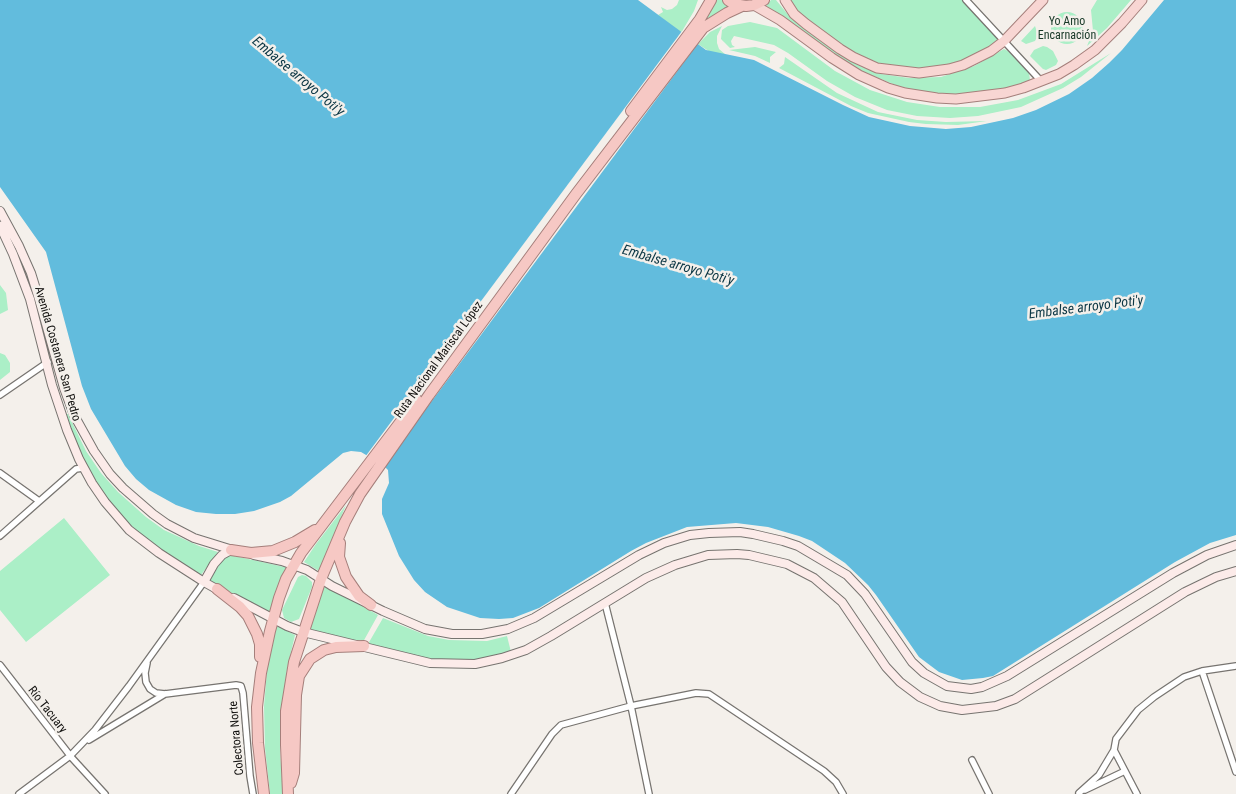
<!DOCTYPE html>
<meta charset="utf-8">
<style>
body{margin:0}
canvas{display:block;background:#f4f0eb}
</style>
<canvas width="1236" height="794"></canvas>
<script>
const ctx = document.querySelector('canvas').getContext('2d');
ctx.lineJoin = 'round';
function fillPath(path, color) {
  ctx.fillStyle = color;
  ctx.fill(path, 'evenodd');
}
function toPath(rows) {
  const path = new Path2D();
  for (const r of rows) {
    if (r.length === 3) {
      path.moveTo(r[0] + r[2], r[1]);
      path.arc(r[0], r[1], r[2], 0, 2 * Math.PI);
      continue;
    }
    path.moveTo(r[0], r[1]);
    for (let i = 2; i < r.length; i += 2) path.lineTo(r[i], r[i + 1]);
  }
  return path;
}
function stroke(path, color, width, dash) {
  ctx.strokeStyle = color;
  ctx.lineWidth = width;
  ctx.lineCap = dash ? 'butt' : 'round';
  ctx.setLineDash(dash || []);
  ctx.stroke(path);
}
function label(font, color, halo, rows, align = 'center') {
  ctx.font = font + ' "Roboto Condensed",sans-serif';
  ctx.lineWidth = 5;
  ctx.setLineDash([]);
  ctx.textBaseline = 'middle';
  ctx.strokeStyle = halo;
  ctx.fillStyle = color;
  for (const [text, x, y, turn = 0] of rows) {
    ctx.save();
    ctx.translate(x, y);
    ctx.rotate((+turn || 0) * Math.PI / 180);
    ctx.textAlign = isNaN(turn) ? turn : align;
    if (halo) ctx.strokeText(text, 0, 0);
    ctx.fillText(text, 0, 0);
    ctx.restore();
  }
}
const green = toPath([
 [679,0,698,0,694,11,681,33,658,15,663,12,661,7,667,10,672,9,677,5],
 [712,0,724,0,732,6,702,26],
 [771,0,776,0,790,17,843,57,862,67,881,74,909,78,941,77,974,66,1004,49,1008,51,1029,73,1030,80,1006,90,963,95,930,93,898,86,859,70,839,58,787,19,765,7],
 [785,0,965,0,1004,41,949,69,891,70,840,49],
 [1097,0,1131,0,1107,28,1087,46,1093,31,1091,10],
 [1067,28,16],
 [750,22,777,28,835,71,870,90,907,102,940,107,980,107,1018,100,1061,84,1111,53,1081,77,1063,88,1021,107,978,116,950,118,917,116,887,110,855,97,827,81,788,53,774,45,734,36,731,41,732,45,735,47,730,48,721,39,722,30,728,26],
 [722,26,717,36,717,43,719,49,726,55,710,52,698,44,710,32],
 [1035,26,1038,35,1035,41,1026,44,1021,41],
 [1043,46,1047,47,1053,51,1058,61,1056,65,1046,70,1043,69,1030,56,1034,50],
 [755,47,776,52,770,57,770,63,755,56,729,50],
 [785,57,837,93,878,112,917,120,946,122,987,121,958,125,926,124,909,122,868,113,851,106,779,68,784,64],
 [0,285,6,293,8,310,0,314],
 [0,353,5,355,10,363,10,372,0,380],
 [65,414,68,414,86,451,101,473,118,492,146,517,164,530,199,546,218,552,201,575,165,553,144,538,118,512,102,493,85,463],
 [346,505,319,571,304,562,316,544],
 [64,518,110,575,26,642,0,610,0,571],
 [230,555,289,568,269,615,209,581,223,559],
 [302,575,306,576,312,582,312,587,299,619,291,622,284,618,282,610,298,577],
 [324,584,378,615,363,642,305,630],
 [383,618,428,636,449,640,487,641,507,636,511,652,473,661,435,661,419,658,368,644],
 [275,625,295,635,287,669,281,713,280,751,283,794,270,794,265,748,264,706,268,659]
]);
const water = toPath([
 [0,0,638,0,706,50,754,60,843,105,869,117,910,126,946,129,971,127,1013,118,1036,110,1069,94,1092,78,1109,63,1122,50,1164,0,1236,0,1236,535,1210,543,1175,562,993,676,983,678,962,680,939,672,919,657,876,595,868,585,845,563,812,541,799,536,768,527,736,523,687,527,646,543,631,551,539,608,513,618,499,619,480,618,447,607,425,592,414,580,399,556,382,514,382,499,389,483,388,470,383,465,361,452,351,451,343,453,291,496,280,502,254,511,235,514,216,514,196,512,176,505,149,490,136,479,125,466,91,409,82,386,46,252,0,187]
]);
const pier = toPath([
 [682,31,699,42,382,468,365,457]
]);
const minor = toPath([
 [966,0,1041,81],
 [0,395,48,362],
 [0,473,39,501],
 [0,536,76,469,83,468],
 [605,603,631,706,649,794],
 [147,663,145,673,146,682,150,689,156,693,165,694,236,685,241,686,243,693,250,776,253,794],
 [0,665,72,758,105,794],
 [1202,671,1236,772],
 [89,740,165,694],
 [1114,750,1137,794],
 [972,760,989,794],
 [1085,790,1125,771],
 [1079,793,1099,775,1114,750,1116,739,1138,710,1154,697,1184,677,1202,671,1236,666],
 [19,794,70,756,95,730,129,686,204,582],
 [511,794,552,734,561,725,631,706,696,693,709,694,824,771,836,782,843,794]
]);
const secondary = toPath([
 [0,211,19,246,31,273,39,299,64,388,74,415,94,451,110,474,123,488,153,514,167,524,194,538,236,551],
 [0,226,13,254,30,299,52,385,67,430,79,459,92,483,105,502,129,530,159,553,204,582,220,591],
 [254,555,282,561,307,570,332,586,383,611,425,629,452,634,482,634,508,629,534,618,639,555,664,543,690,535,709,533,740,532,753,534,783,541,798,546,847,575,865,594,912,662,924,673,947,686,971,689,982,687,1007,676,1173,573,1207,555,1236,545],
 [204,582,214,564,222,555,231,550],
 [234,598,287,626,303,632,430,663,475,664,502,658,526,650,551,636,646,578,675,565,708,555,737,554,749,555,787,564,814,578,842,602,886,667,900,682,920,697,940,706,962,710,996,706,1015,699,1185,592,1216,577,1236,571]
]);
const primary = toPath([
 [785,0,794,14,806,24,840,49,853,57,877,68,919,73,949,69,963,65,991,51,1004,41,1043,0],
 [754,5,780,20,832,58,859,75,888,88,905,93,937,98,956,99,1005,93,1023,88,1059,74,1074,65,1095,50,1122,23,1142,0]
]);
const trunk = toPath([
 [728,0,734,4,746,6,754,5,764,0],
 [631,111,700,19,711,0],
 [340,543,339,557,346,577,359,596,371,605],
 [231,550,251,553,273,551,295,542,315,530],
 [217,589,240,607,248,616,257,634,260,644,260,657],
 [291,783,294,773,296,695,299,676,310,659,324,650,336,647,364,646],
 [264,794,258,743,257,707,261,673,270,631,279,598,286,579,301,553,417,400],
 [288,794,286,745,286,711,294,662,321,579,345,522,360,494,429,395,576,194,703,28,727,13,742,6]
]);
const parkNames = [
 ["Yo Amo",1067,22],
 ["Encarnación",1067,36]
];
const streetNames = [
 ["Avenida Costanera San Pedro",57,354,74],
 ["Ruta Nacional Mariscal López",439,360,-54],
 ["Río Tacuary",47,710,52],
 ["Colectora Norte",237,738,-95]
];
const waterNames = [
 ["Embalse arroyo Poti'y",298,77,40],
 ["Embalse arroyo Poti'y",678,266,16],
 ["Embalse arroyo Poti'y",1086,308,-7]
];
fillPath(green, '#abefc7');
fillPath(water, '#62bcdd');
fillPath(pier, '#f4f0eb');
stroke(minor, '#777470', 8);
stroke(secondary, '#777470', 10);
stroke(primary, '#a57f7b', 11);
stroke(trunk, '#a57f7b', 12);
stroke(minor, '#fff', 5.5);
stroke(secondary, '#fcebe9', 8);
stroke(primary, '#f8d6d3', 9);
stroke(trunk, '#f6c8c4', 10);
label('12px', '#163726', '#f4f0eb', parkNames);
label('12px', '#11100e', '#f4f0eb', streetNames);
label('italic 14px', '#0b3644', '#f4f0eb', waterNames);
</script>
